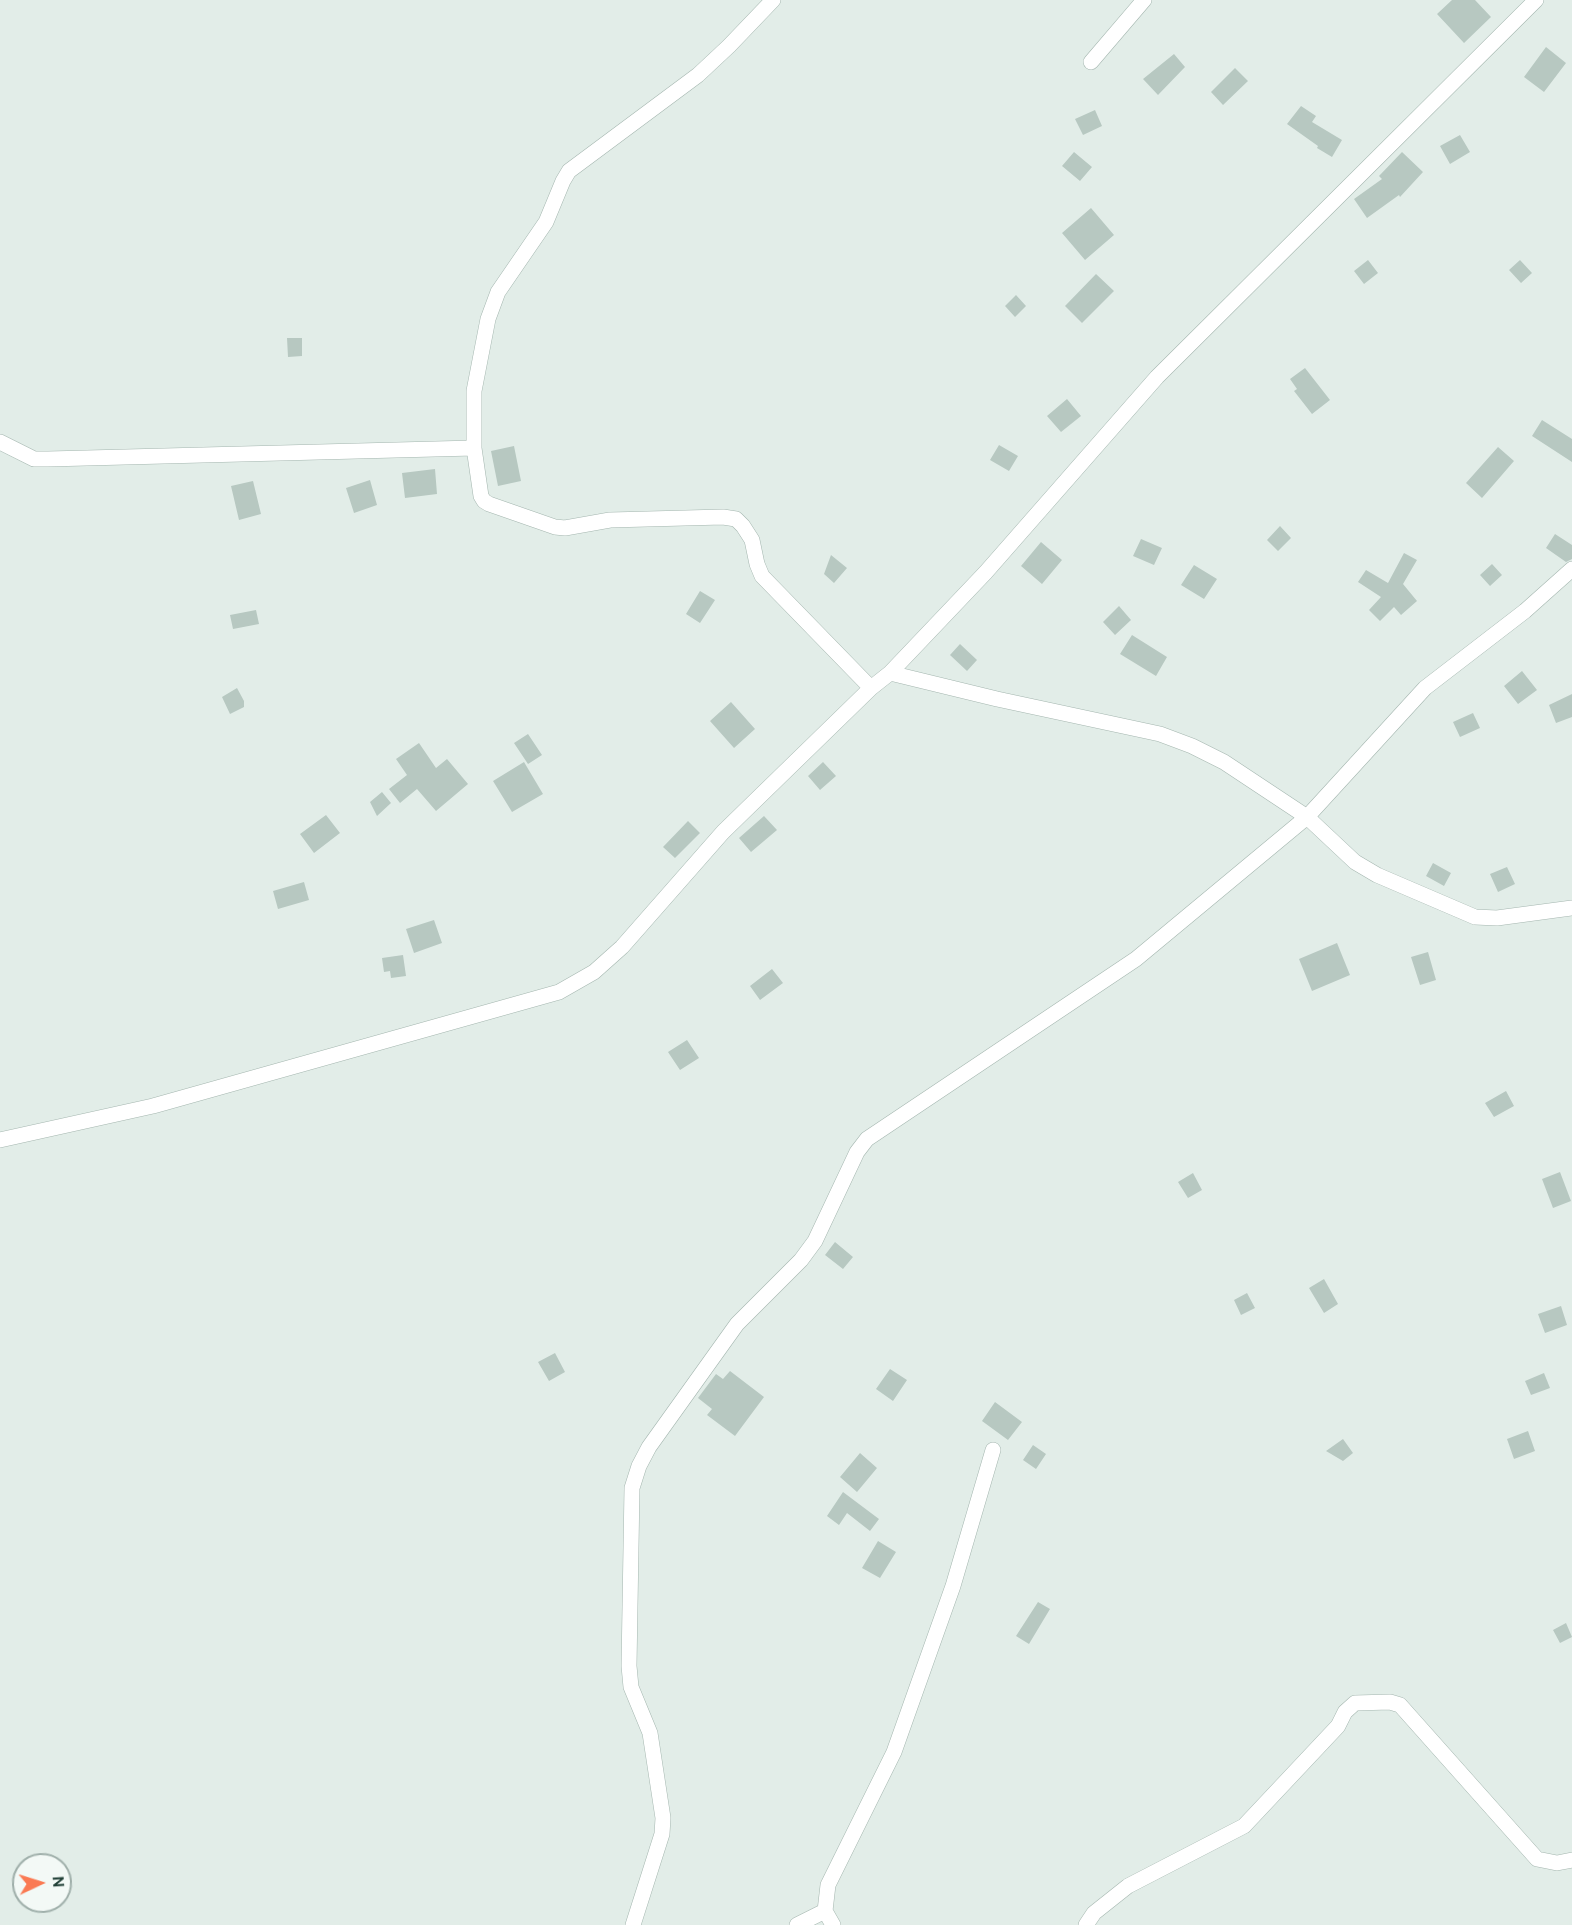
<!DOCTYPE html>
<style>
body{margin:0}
#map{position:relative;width:1572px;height:1925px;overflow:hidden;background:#e2ede8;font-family:Cabin,sans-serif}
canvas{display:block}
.north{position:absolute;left:12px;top:1853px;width:60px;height:60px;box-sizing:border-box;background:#f3f9f6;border:2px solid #9fafaa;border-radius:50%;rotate:86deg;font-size:16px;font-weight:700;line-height:24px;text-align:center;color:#214037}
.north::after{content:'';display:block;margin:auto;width:21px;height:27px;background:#fa7a53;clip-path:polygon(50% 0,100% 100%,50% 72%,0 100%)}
</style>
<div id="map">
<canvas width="1572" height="1925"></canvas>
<div class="north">N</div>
</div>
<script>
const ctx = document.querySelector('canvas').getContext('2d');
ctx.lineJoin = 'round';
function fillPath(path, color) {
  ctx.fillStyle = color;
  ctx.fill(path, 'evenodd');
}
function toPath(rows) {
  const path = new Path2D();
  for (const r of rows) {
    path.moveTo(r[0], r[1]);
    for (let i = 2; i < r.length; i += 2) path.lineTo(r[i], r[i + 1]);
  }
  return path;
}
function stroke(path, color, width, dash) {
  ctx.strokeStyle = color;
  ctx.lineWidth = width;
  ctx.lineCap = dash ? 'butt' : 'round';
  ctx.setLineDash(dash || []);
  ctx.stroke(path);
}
const building = toPath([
 [1452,0,1475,0,1491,17,1464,43,1437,14],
 [1546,47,1566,63,1544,92,1524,77],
 [1174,54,1185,67,1158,95,1143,79],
 [1235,68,1248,81,1223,105,1211,92],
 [1301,106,1316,116,1312,122,1342,140,1332,157,1317,148,1318,146,1287,124],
 [1095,110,1102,126,1083,135,1075,119],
 [1460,135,1470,152,1450,164,1440,146],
 [1074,152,1092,167,1080,181,1062,166],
 [1402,152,1423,172,1400,197,1399,195,1367,218,1354,199,1382,179,1379,176],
 [1091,208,1114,235,1085,260,1062,233],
 [1368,260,1378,273,1364,284,1354,271],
 [1520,260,1532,273,1521,283,1509,270],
 [1096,274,1114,291,1082,323,1065,306],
 [1016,295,1026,306,1015,317,1005,306],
 [287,338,302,338,302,356,288,357],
 [1305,368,1330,400,1312,414,1294,391,1297,389,1290,379],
 [1067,399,1081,416,1061,432,1047,416],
 [1542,420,1572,439,1572,462,1532,436],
 [999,445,1018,456,1009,471,990,460],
 [514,446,521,481,498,486,491,451],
 [1498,447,1514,461,1482,498,1466,483],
 [435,469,437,494,405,498,402,473],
 [370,480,377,505,354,513,346,488],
 [253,481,261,514,239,520,231,486],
 [1280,526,1291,538,1278,551,1267,540],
 [1555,534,1572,545,1572,559,1566,562,1546,548],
 [1141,539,1162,548,1154,565,1133,556],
 [1041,542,1062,560,1042,584,1021,566],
 [1404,553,1417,560,1403,584,1417,601,1401,615,1394,607,1380,621,1369,610,1381,597,1358,582,1366,570,1388,583],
 [831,555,847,568,834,583,824,574],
 [1492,564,1502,575,1490,586,1480,575],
 [1194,565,1217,579,1204,599,1181,585],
 [700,591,715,600,700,623,686,614],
 [1119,606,1131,620,1115,635,1103,622],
 [256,610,259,624,233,629,230,615],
 [1132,635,1167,657,1156,676,1120,654],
 [960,644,977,660,967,671,950,655],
 [1522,671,1537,690,1518,704,1504,686],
 [237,688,244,701,244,707,230,714,222,697],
 [1572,694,1572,717,1556,723,1549,705],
 [731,702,755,729,734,748,710,721],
 [1473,713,1480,728,1460,737,1453,722],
 [528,734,542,755,528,764,514,743],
 [419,743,436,768,447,759,468,784,436,811,417,789,400,803,389,789,407,775,396,759],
 [524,762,543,794,512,812,493,781],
 [823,762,836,776,820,790,808,776],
 [382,792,391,803,377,816,370,802],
 [326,815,340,833,314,853,300,834],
 [764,816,777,830,751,852,739,838],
 [688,821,700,833,675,858,663,847],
 [1433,863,1451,873,1444,886,1426,876],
 [1507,867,1515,884,1498,892,1490,874],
 [304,882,309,900,278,909,273,891],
 [434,920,442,943,414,953,406,929],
 [1337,943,1350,975,1312,991,1299,959],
 [1428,952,1436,980,1420,985,1411,957],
 [403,955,406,976,391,978,390,971,384,972,382,958],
 [772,969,783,983,760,1000,750,986],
 [687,1040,699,1058,680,1070,668,1052],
 [1506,1091,1514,1106,1494,1117,1485,1103],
 [1560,1172,1571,1201,1553,1208,1542,1179],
 [1193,1173,1202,1190,1188,1198,1178,1182],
 [835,1242,853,1257,843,1269,825,1255],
 [1324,1279,1338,1304,1324,1313,1309,1288],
 [1247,1293,1255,1308,1241,1315,1234,1300],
 [1561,1306,1567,1325,1545,1333,1538,1314],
 [555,1353,565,1372,549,1381,538,1362],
 [890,1369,907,1380,893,1401,876,1389],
 [730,1371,764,1397,735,1436,707,1415,712,1409,698,1398,716,1374,723,1379],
 [1544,1373,1550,1388,1531,1395,1525,1381],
 [995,1402,1022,1422,1008,1440,982,1421],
 [1528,1431,1535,1451,1514,1459,1507,1439],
 [1343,1439,1353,1453,1343,1461,1326,1451],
 [1033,1445,1046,1454,1036,1469,1023,1460],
 [860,1453,877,1468,857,1492,840,1477],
 [843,1492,879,1519,870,1531,847,1513,839,1525,827,1516],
 [878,1541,896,1552,880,1578,862,1568],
 [1038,1602,1050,1609,1029,1644,1016,1636],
 [1566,1623,1572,1637,1560,1643,1553,1630]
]);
const street = toPath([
 [773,0,729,46,698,75,569,171,563,181,546,222,498,292,488,319,474,391,474,448,481,496,484,501,489,504,555,527,565,528,610,520,723,517,736,519,743,526,752,540,757,564,762,576,871,688],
 [1091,62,1144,0],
 [0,442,34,459,48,459,474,448],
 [890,673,997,699,1160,734,1192,746,1224,762,1307,817,1355,862,1377,875,1475,917,1497,918,1572,908],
 [0,1140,153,1106,559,992,594,972,622,947,723,832,871,688,890,673,986,572,1157,377,1536,0],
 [633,1925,662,1834,663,1818,650,1733,631,1687,629,1666,632,1488,639,1466,649,1447,737,1324,801,1260,815,1241,857,1152,867,1139,1136,959,1307,817,1425,688,1525,611,1572,569],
 [797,1925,825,1911],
 [833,1925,825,1911,828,1885,894,1752,953,1586,993,1450],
 [1086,1925,1094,1913,1128,1886,1244,1826,1338,1726,1345,1712,1355,1703,1390,1702,1400,1705,1537,1859,1557,1863,1572,1860]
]);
fillPath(building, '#b7c8c1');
stroke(street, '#a4b6af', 16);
stroke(street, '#fff', 15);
</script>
